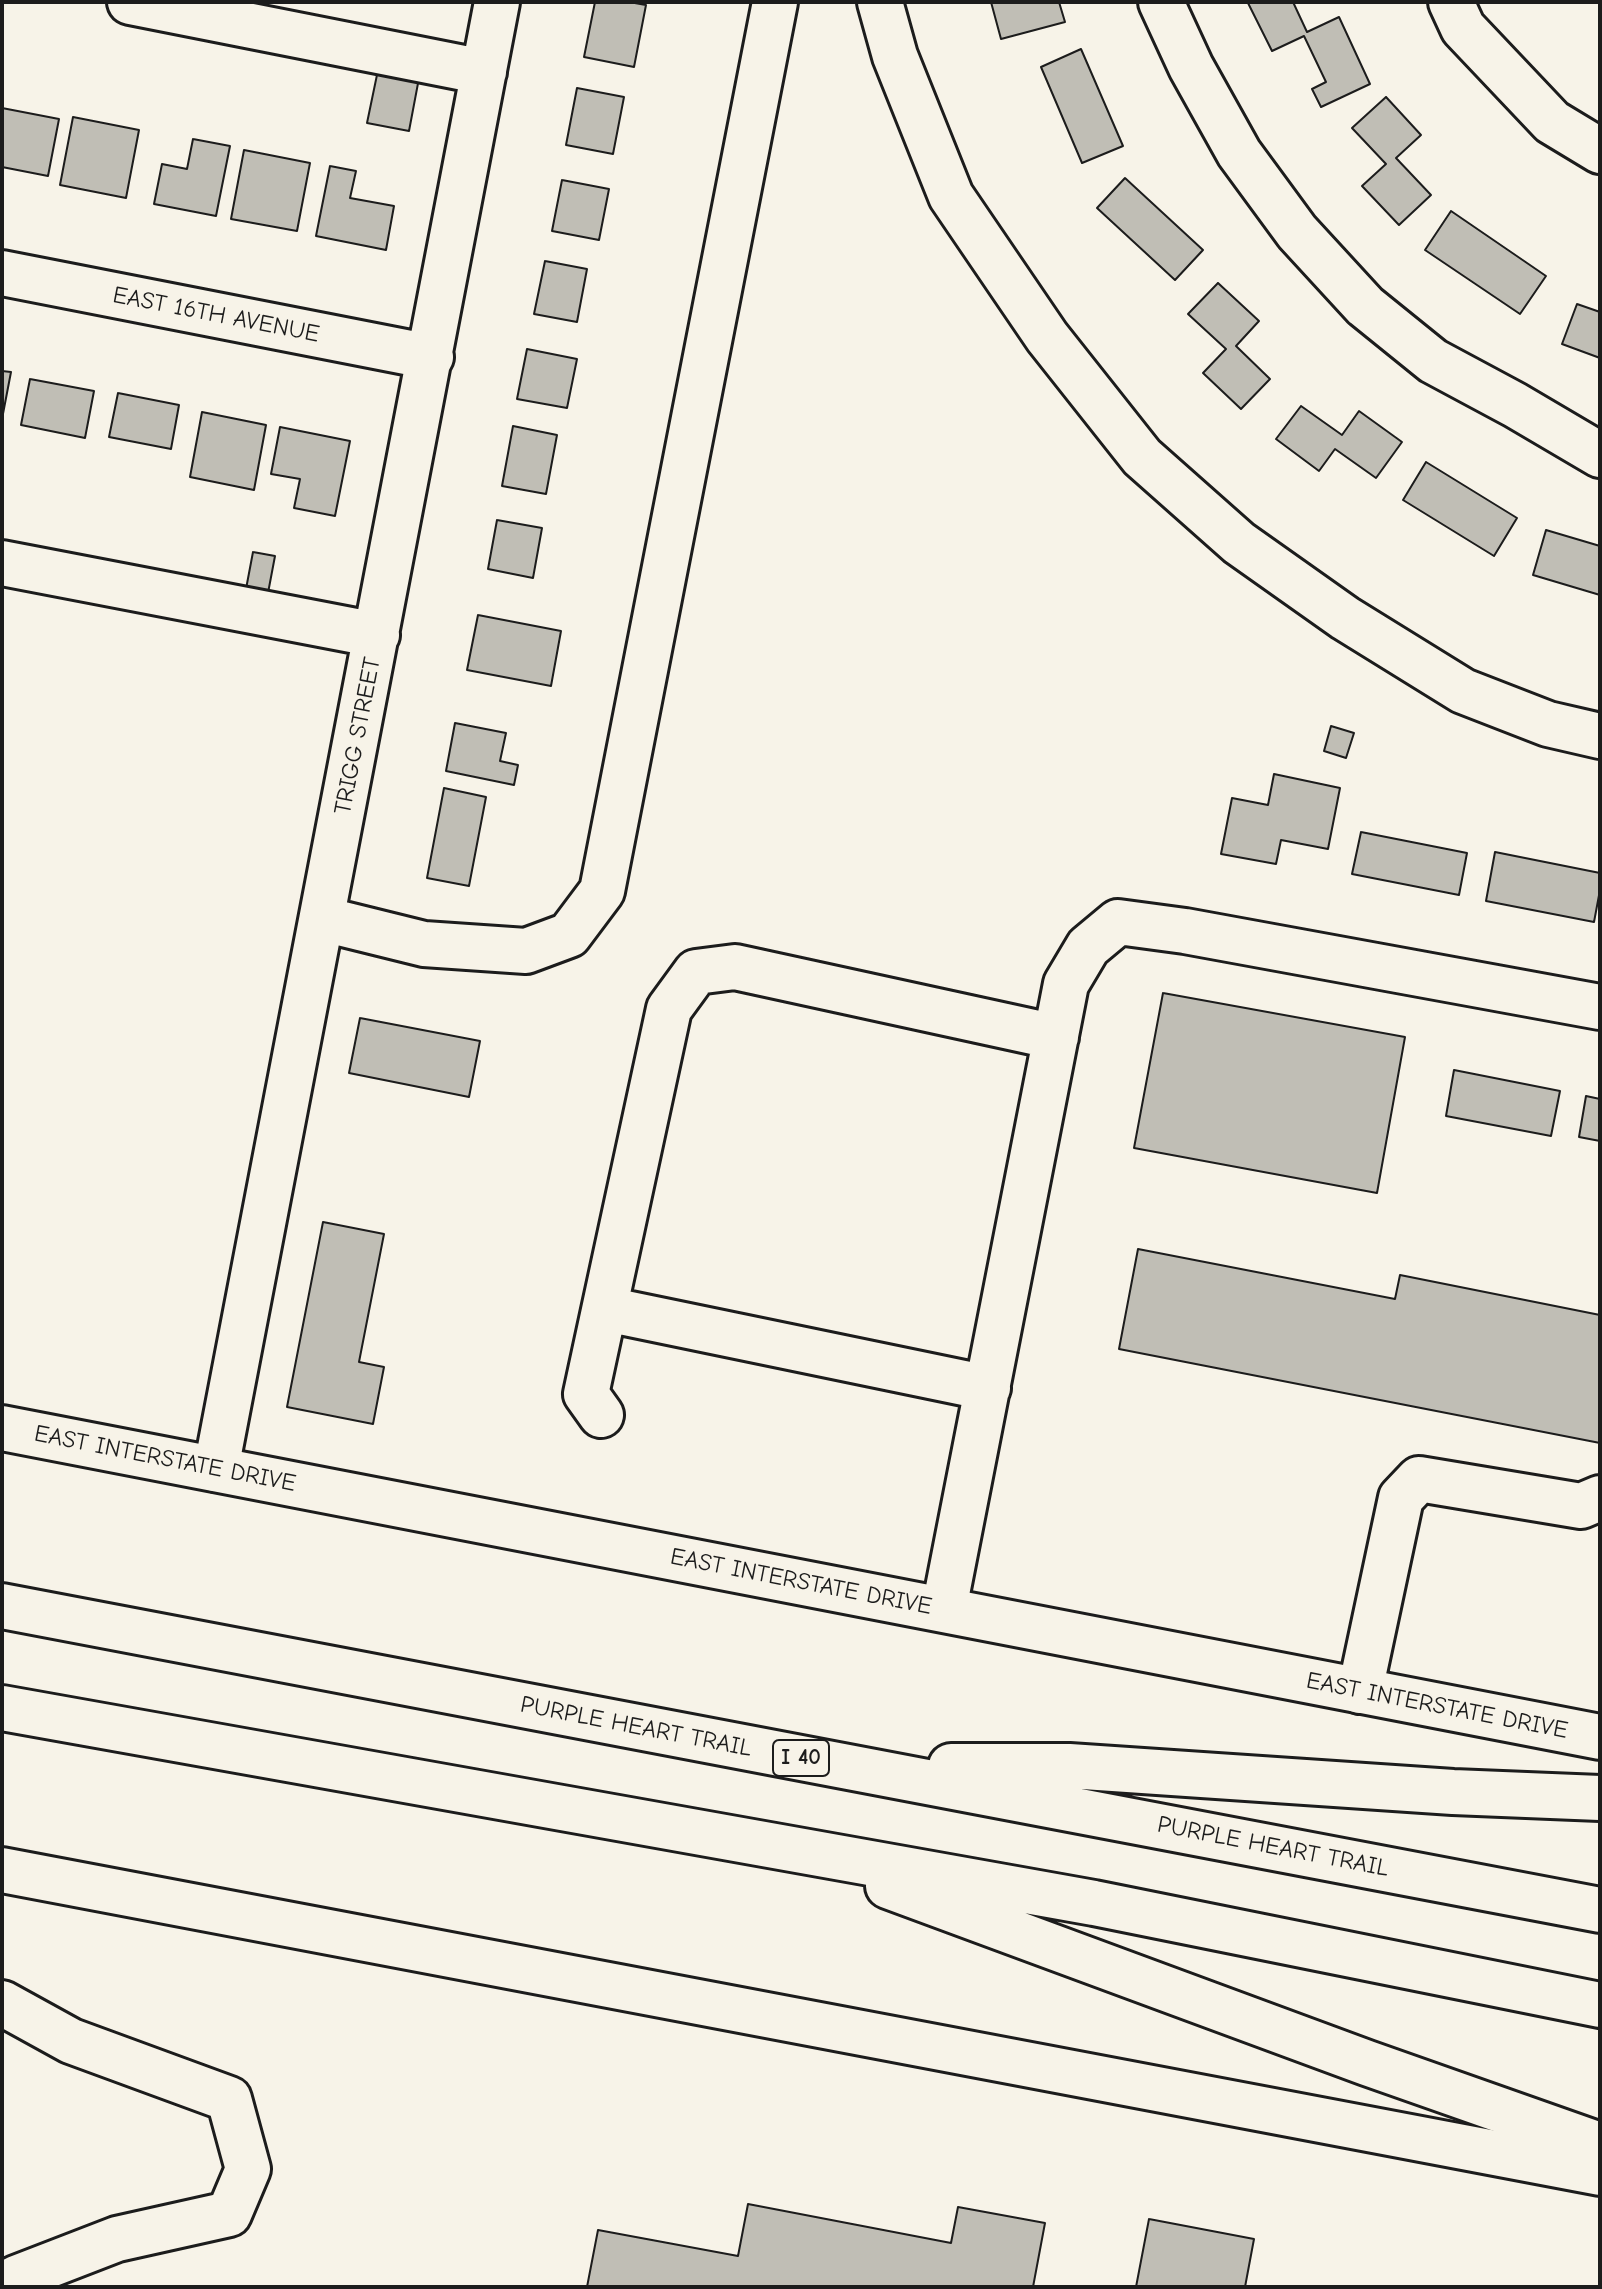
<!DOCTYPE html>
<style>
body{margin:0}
#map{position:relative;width:1602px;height:2289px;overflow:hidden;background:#f7f3e8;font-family:"Comic Neue",sans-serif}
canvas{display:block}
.frame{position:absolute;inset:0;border:4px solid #1c1c1c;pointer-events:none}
</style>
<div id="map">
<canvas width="1602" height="2289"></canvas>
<div class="frame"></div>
</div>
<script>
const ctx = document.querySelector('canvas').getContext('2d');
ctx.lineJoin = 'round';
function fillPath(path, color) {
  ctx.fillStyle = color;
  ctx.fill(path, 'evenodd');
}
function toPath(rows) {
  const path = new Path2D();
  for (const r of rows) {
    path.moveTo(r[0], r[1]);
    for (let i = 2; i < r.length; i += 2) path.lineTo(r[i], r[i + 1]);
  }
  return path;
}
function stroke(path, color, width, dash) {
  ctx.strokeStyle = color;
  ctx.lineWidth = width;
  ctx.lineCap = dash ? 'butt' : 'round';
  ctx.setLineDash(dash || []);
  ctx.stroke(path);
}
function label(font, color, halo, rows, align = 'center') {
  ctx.font = font + ' "Comic Neue",sans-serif';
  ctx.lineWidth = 8;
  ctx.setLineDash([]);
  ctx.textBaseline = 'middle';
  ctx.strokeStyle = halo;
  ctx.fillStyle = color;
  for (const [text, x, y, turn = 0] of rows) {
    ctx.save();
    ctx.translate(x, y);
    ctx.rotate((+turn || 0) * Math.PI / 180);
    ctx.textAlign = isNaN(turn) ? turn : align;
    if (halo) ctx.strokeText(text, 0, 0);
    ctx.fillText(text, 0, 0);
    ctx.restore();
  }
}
const building = toPath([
 [595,2,629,2,646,5,634,67,584,57,595,2],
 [991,2,1059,2,1065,22,1001,39,991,2],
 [1293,2,1307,32,1339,17,1370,84,1321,107,1312,89,1326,82,1304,36,1272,51,1248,3,1293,2],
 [1081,49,1123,146,1082,163,1041,67,1081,49],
 [378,70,419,78,409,131,367,123,378,70],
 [577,88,624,97,613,154,566,145,577,88],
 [1386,97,1421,135,1396,158,1431,195,1399,225,1362,186,1386,164,1352,128,1386,97],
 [2,108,59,119,48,176,2,167,2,108],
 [73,117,139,130,126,198,60,185,73,117],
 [193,139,230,146,216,216,154,204,162,164,187,169,193,139],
 [244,150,310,163,297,231,231,219,244,150],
 [330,166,356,171,350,198,394,206,386,250,316,236,330,166],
 [1125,178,1203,250,1175,280,1097,208,1125,178],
 [562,180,609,189,599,240,552,231,562,180],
 [1451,211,1546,276,1520,314,1425,250,1451,211],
 [545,261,587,269,577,322,534,314,545,261],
 [1218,283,1259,321,1236,346,1270,379,1241,409,1203,373,1226,349,1188,314,1218,283],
 [1577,304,1600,312,1600,358,1562,344,1577,304],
 [527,349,577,359,567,408,517,399,527,349],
 [2,371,11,372,2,419,2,371],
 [30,379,94,391,85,438,21,425,30,379],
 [118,393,179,405,171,449,109,437,118,393],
 [1301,406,1342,435,1359,411,1402,442,1376,478,1335,449,1319,471,1276,439,1301,406],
 [202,412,266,425,254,490,190,477,202,412],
 [513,426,557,435,546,494,502,486,513,426],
 [280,427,350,441,335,516,294,508,300,479,271,474,280,427],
 [1426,462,1517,518,1494,556,1403,500,1426,462],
 [497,520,542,528,533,578,488,569,497,520],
 [1546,530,1600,546,1600,595,1533,575,1546,530],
 [253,552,275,556,268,593,246,589,253,552],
 [478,615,561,631,551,686,467,670,478,615],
 [455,723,506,733,500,761,518,765,514,785,446,771,455,723],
 [1331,726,1354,733,1346,758,1324,751,1331,726],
 [1274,774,1340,788,1328,849,1281,840,1276,864,1221,854,1232,798,1268,805,1274,774],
 [444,788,486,797,469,886,427,878,444,788],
 [1361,832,1467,853,1459,895,1352,874,1361,832],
 [1495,852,1600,873,1600,890,1594,922,1486,901,1495,852],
 [1163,993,1405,1037,1377,1193,1134,1148,1163,993],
 [360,1018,480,1041,469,1097,349,1073,360,1018],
 [1454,1070,1560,1091,1551,1136,1446,1116,1454,1070],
 [1586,1096,1600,1099,1600,1141,1579,1137,1586,1096],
 [323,1222,384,1234,359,1362,384,1367,373,1424,287,1407,323,1222],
 [1138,1249,1395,1299,1400,1275,1600,1315,1600,1443,1119,1349,1138,1249],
 [748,2204,951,2243,958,2207,1045,2223,1033,2287,587,2287,598,2230,738,2256,748,2204],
 [1149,2219,1254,2239,1245,2287,1136,2287,1149,2219]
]);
const minor = toPath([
 [130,2,484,72],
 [880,2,895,56,951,196,1047,337,1142,457,1239,543,1345,618,1463,691,1548,724,1600,736],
 [1161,2,1191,67,1239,153,1297,232,1365,306,1433,361,1515,405,1600,455],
 [1451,2,1463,28,1552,122,1600,151],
 [2,273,431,357],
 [2,563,377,635],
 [323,919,424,944,526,951,569,935,602,891,775,2],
 [606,1309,988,1388],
 [601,1415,586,1394,669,1009,696,972,735,967,1056,1037],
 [216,1469,497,2],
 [944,1609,1066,984,1088,947,1118,922,1185,931,1600,1007],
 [1360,1691,1401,1498,1419,1479,1581,1506,1600,1498],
 [2,2003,71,2041,229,2099,248,2169,229,2214,117,2239,16,2278,9,2287]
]);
const major = toPath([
 [2,1428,1600,1737],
 [2,1870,1600,2173]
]);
const highway = toPath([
 [2,1606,1600,1910],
 [2,1708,1094,1903,1600,2005],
 [951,1766,1069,1766,1453,1792,1600,1798],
 [888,1886,1367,2063,1600,2145]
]);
const shields = [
 [801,1758,56]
];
const shieldNames = [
 ["I 40",801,1758]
];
const streetNames = [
 ["EAST 16TH AVENUE",216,315,11],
 ["TRIGG STREET",358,736,-79],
 ["EAST INTERSTATE DRIVE",165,1459,11],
 ["EAST INTERSTATE DRIVE",801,1582,11],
 ["EAST INTERSTATE DRIVE",1437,1706,11],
 ["PURPLE HEART TRAIL",636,1727,11],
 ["PURPLE HEART TRAIL",1273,1847,11]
];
fillPath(building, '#c0beb5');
stroke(building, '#1c1c1c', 2);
stroke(minor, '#1c1c1c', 50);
stroke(major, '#1c1c1c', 50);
stroke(highway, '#1c1c1c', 50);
stroke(minor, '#f7f3e8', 44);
stroke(major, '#f7f3e8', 44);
stroke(highway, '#f7f3e8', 44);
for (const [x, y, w] of shields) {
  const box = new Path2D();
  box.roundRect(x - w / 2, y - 18, w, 36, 6);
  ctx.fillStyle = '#f7f3e8';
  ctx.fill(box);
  stroke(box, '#1c1c1c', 2);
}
label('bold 22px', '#1c1c1c', null, shieldNames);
label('24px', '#1c1c1c', '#f7f3e8', streetNames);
</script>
